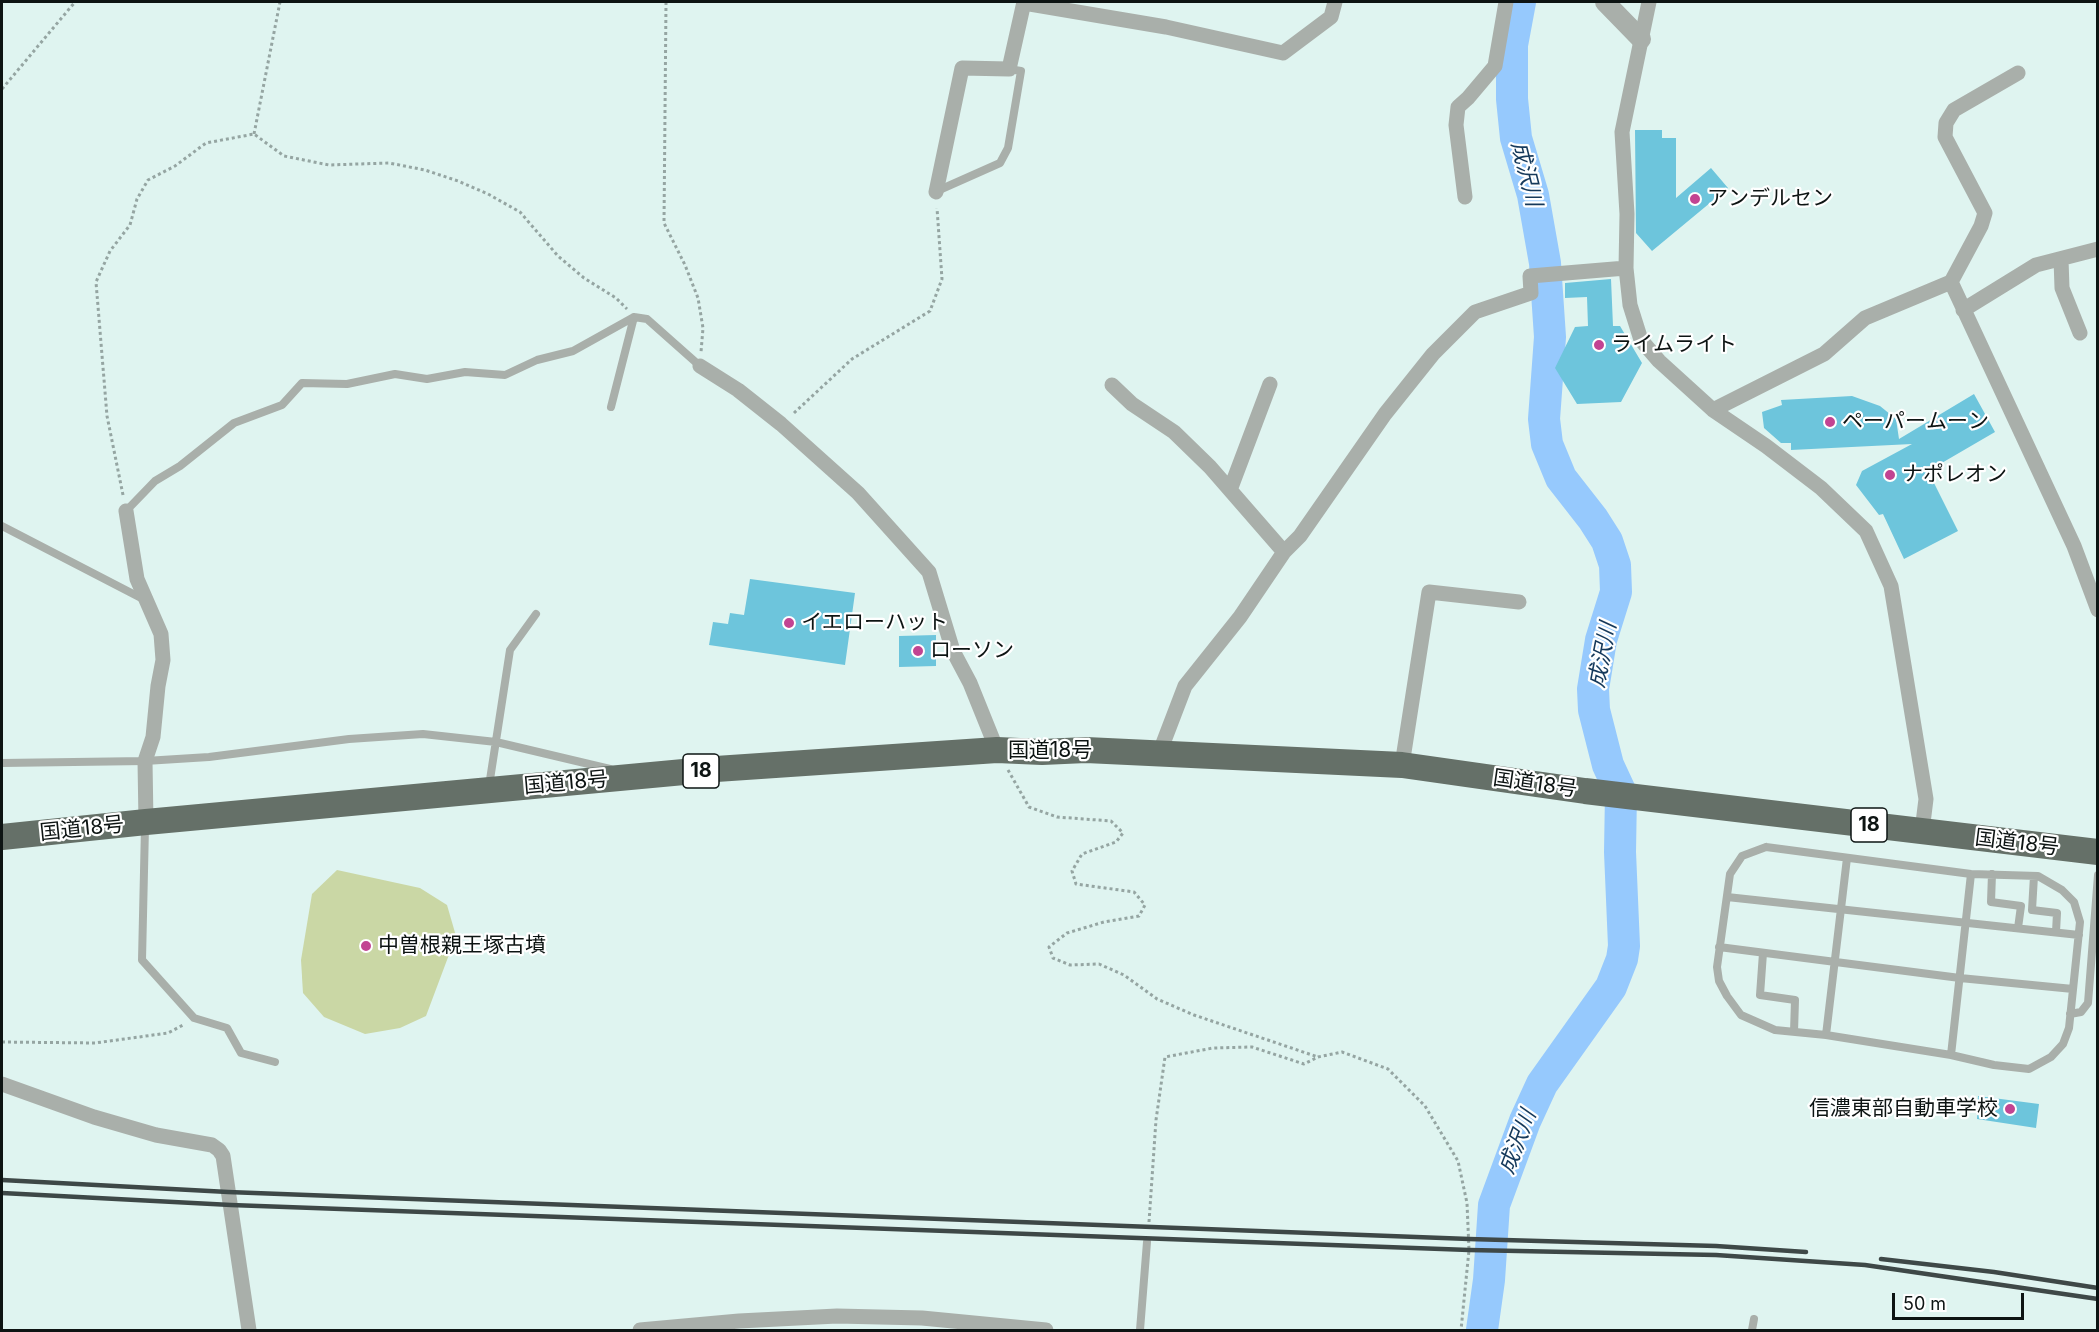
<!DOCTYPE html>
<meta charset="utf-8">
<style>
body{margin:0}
#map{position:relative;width:2099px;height:1332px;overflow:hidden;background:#dff4f0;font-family:Inter,sans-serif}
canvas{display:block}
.frame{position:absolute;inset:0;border:3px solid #0d1413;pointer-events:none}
.scale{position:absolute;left:1892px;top:1293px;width:132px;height:27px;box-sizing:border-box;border:3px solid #0d1413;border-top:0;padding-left:8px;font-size:18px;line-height:21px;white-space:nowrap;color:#0d1413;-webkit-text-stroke:4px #fff;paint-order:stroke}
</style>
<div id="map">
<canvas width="2099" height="1332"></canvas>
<div class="frame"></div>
<div class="scale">50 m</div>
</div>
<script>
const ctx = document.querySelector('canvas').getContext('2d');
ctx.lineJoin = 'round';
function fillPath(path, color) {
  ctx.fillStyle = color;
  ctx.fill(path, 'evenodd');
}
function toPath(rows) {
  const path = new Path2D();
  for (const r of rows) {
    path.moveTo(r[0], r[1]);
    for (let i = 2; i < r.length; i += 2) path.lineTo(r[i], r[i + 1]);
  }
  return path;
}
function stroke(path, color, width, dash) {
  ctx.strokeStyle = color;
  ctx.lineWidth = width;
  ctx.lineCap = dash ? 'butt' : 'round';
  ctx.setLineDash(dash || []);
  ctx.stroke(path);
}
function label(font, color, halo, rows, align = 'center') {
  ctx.font = font + ' Inter,"Noto Sans JP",sans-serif';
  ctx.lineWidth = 4.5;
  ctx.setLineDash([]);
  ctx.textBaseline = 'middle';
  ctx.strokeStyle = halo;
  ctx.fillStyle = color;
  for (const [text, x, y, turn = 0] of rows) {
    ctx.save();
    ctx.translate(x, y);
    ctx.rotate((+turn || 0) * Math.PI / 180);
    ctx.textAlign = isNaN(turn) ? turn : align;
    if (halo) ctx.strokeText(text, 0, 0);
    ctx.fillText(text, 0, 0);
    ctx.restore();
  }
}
const green = toPath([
 [337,870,420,888,447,905,456,936,426,1016,400,1028,365,1034,324,1017,303,993,301,960,312,894]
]);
const river = toPath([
 [1482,1330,1489,1280,1494,1205,1525,1121,1542,1084,1611,987,1622,959,1624,946,1620,852,1621,793,1608,765,1594,710,1593,689,1601,640,1616,592,1615,565,1607,541,1593,519,1561,478,1547,444,1544,419,1550,337,1545,263,1533,195,1516,138,1512,99,1512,45,1520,2]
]);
const building = toPath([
 [1635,130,1662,130,1662,138,1676,138,1676,198,1711,168,1728,188,1652,251,1636,233],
 [1611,279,1613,326,1620,326,1642,363,1621,402,1577,404,1555,368,1575,327,1588,326,1587,297,1565,298,1565,283],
 [1974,394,1995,432,1928,471,1958,531,1904,559,1883,514,1879,515,1856,485,1862,471,1912,444,1791,450,1791,443,1781,443,1764,428,1762,412,1782,405,1781,400,1852,396,1880,406,1896,419,1899,439],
 [750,579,855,593,845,665,709,645,713,622,728,624,730,613,744,615],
 [936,635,936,666,899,667,899,636],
 [1978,1096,2039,1104,2036,1128,1977,1119]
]);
const path = toPath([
 [666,2,664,223,685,265,698,298,703,328,701,352],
 [2,89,75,2],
 [254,134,280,2],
 [794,413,852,359,930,311,942,279,937,208],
 [123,495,107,416,96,282,110,251,130,225,137,199,148,180,175,166,206,143,254,134,284,156,329,165,389,163,425,170,458,181,488,194,520,212,558,256,584,278,616,298,627,309],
 [1008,770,1029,807,1057,817,1111,821,1123,833,1116,842,1082,854,1072,871,1076,884,1134,892,1145,905,1139,916,1104,922,1067,933,1049,947,1053,958,1070,965,1099,964,1124,975,1157,999,1194,1015,1318,1057],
 [2,1042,95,1043,168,1033,183,1025],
 [1149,1222,1156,1120,1165,1057,1213,1048,1252,1047,1304,1064,1318,1057,1342,1052,1388,1069,1425,1106,1458,1161,1467,1203,1469,1250,1461,1330]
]);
const service = toPath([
 [937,191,1000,163,1008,148,1021,71,1009,69],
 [611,407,634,317],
 [126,511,155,481,180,466,234,423,282,405,302,383,347,384,395,374,427,379,465,372,505,375,537,360,573,351,634,317,647,319,700,366],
 [2,526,143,599],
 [2,763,145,761,209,757,349,739,423,734,496,742,610,769],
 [489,786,510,650,536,614],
 [145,827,142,960,194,1018,227,1028,241,1053,275,1062],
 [1766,847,1971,874,2038,876,2062,890,2074,902,2080,922,2069,1028,2063,1044,2051,1057,2029,1069,1994,1065,1951,1055,1826,1035,1775,1030,1741,1015,1727,996,1719,981,1717,967,1730,874,1742,856,1766,847],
 [1992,874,1991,902,2021,906,2018,928],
 [2034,876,2032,910,2057,913,2056,932],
 [1727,897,2079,935],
 [1719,947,1960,978,2073,989],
 [1763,953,1760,995,1795,1000,1794,1032],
 [2070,1014,2081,1012,2088,1003,2098,875],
 [1826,1035,1847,858],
 [1951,1055,1971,874],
 [1140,1330,1147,1242],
 [1752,1330,1754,1319]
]);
const minor = toPath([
 [1649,2,1622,132,1627,214,1626,268,1630,305,1641,340,1659,361,1713,410,1766,446,1821,488,1866,531,1891,586,1926,799,1922,831],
 [1024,3,1166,27,1283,53,1331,17,1335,2],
 [936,192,962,68,1009,69,1024,2],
 [1465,197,1456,125,1458,107,1468,98,1495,66,1506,2],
 [2061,259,2062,288,2080,333],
 [1951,282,2074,546,2098,610],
 [1963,310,2036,265,2098,249],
 [700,366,738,390,781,424,858,493,929,572,953,651,970,683,997,750],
 [1112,385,1132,404,1174,432,1210,467,1284,552],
 [1713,410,1824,354,1865,318,1951,282,1981,226,1985,213,1945,137,1946,123,1954,110,2018,73],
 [1230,490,1270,384],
 [126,511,137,579,161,634,163,660,158,686,153,737,145,761,146,822],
 [1159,754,1185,686,1240,617,1284,552,1300,536,1385,414,1433,354,1475,312,1531,293,1530,276,1626,268],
 [1402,765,1429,592,1519,602],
 [2,1084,94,1117,156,1135,212,1145,219,1150,223,1156,249,1330],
 [640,1330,739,1321,837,1316,922,1318,1046,1330]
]);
const tertiary = toPath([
 [1605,2,1641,39]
]);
const trunk = toPath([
 [2,837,146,822,716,769,997,750,1042,752,1086,750,1402,765,1585,791,2098,852]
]);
const rail = toPath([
 [2,1180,228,1192,1469,1239,1716,1246,1806,1252],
 [2,1193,231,1205,1469,1250,1716,1255,1865,1265,2098,1299],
 [1881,1259,1994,1272,2098,1288]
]);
const markers = [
 [1695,199,6,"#c24492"],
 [1599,345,6,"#c24492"],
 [1830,422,6,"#c24492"],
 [1890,475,6,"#c24492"],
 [789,623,6,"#c24492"],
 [918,651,6,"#c24492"],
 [366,946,6,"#c24492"],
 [2010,1109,6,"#c24492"]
];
const shields = [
 [701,771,36],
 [1869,825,36]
];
const shieldNames = [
 ["18",701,771],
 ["18",1869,825]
];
const poiNames = [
 ["アンデルセン",1707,199],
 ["ライムライト",1611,345],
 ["ペーパームーン",1842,422],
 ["ナポレオン",1902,475],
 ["イエローハット",801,623],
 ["ローソン",930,651],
 ["中曽根親王塚古墳",378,946],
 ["信濃東部自動車学校",1998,1109,"right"]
];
const streetNames = [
 ["国道18号",1050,751],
 ["国道18号",566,783,-5],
 ["国道18号",1535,784,8],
 ["国道18号",82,829,-6],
 ["国道18号",2017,843,7]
];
const waterNames = [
 ["成沢川",1526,174,76],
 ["成沢川",1603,655,-79],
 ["成沢川",1518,1142,-69]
];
fillPath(green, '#cad7a5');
stroke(river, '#96c9fd', 32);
fillPath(building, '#6dc5dc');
stroke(path, '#95a5a2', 3, [3, 3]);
stroke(service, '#a9afaa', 8);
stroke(minor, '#a9afaa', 15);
stroke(tertiary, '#a9afaa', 20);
stroke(trunk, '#657068', 26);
stroke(rail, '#3e4847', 4.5);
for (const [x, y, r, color] of markers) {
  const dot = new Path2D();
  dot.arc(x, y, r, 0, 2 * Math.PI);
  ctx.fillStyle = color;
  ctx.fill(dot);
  stroke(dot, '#fff', 2);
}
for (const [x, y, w] of shields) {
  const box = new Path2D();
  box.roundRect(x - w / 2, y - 17, w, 34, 4.5);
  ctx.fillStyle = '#fff';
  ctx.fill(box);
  stroke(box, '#0d1413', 1.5);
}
label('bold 20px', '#0d1413', null, shieldNames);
label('21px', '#0d1413', '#fff', poiNames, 'left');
label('21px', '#0d1413', '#fff', streetNames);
label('italic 22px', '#15395b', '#fff', waterNames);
</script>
